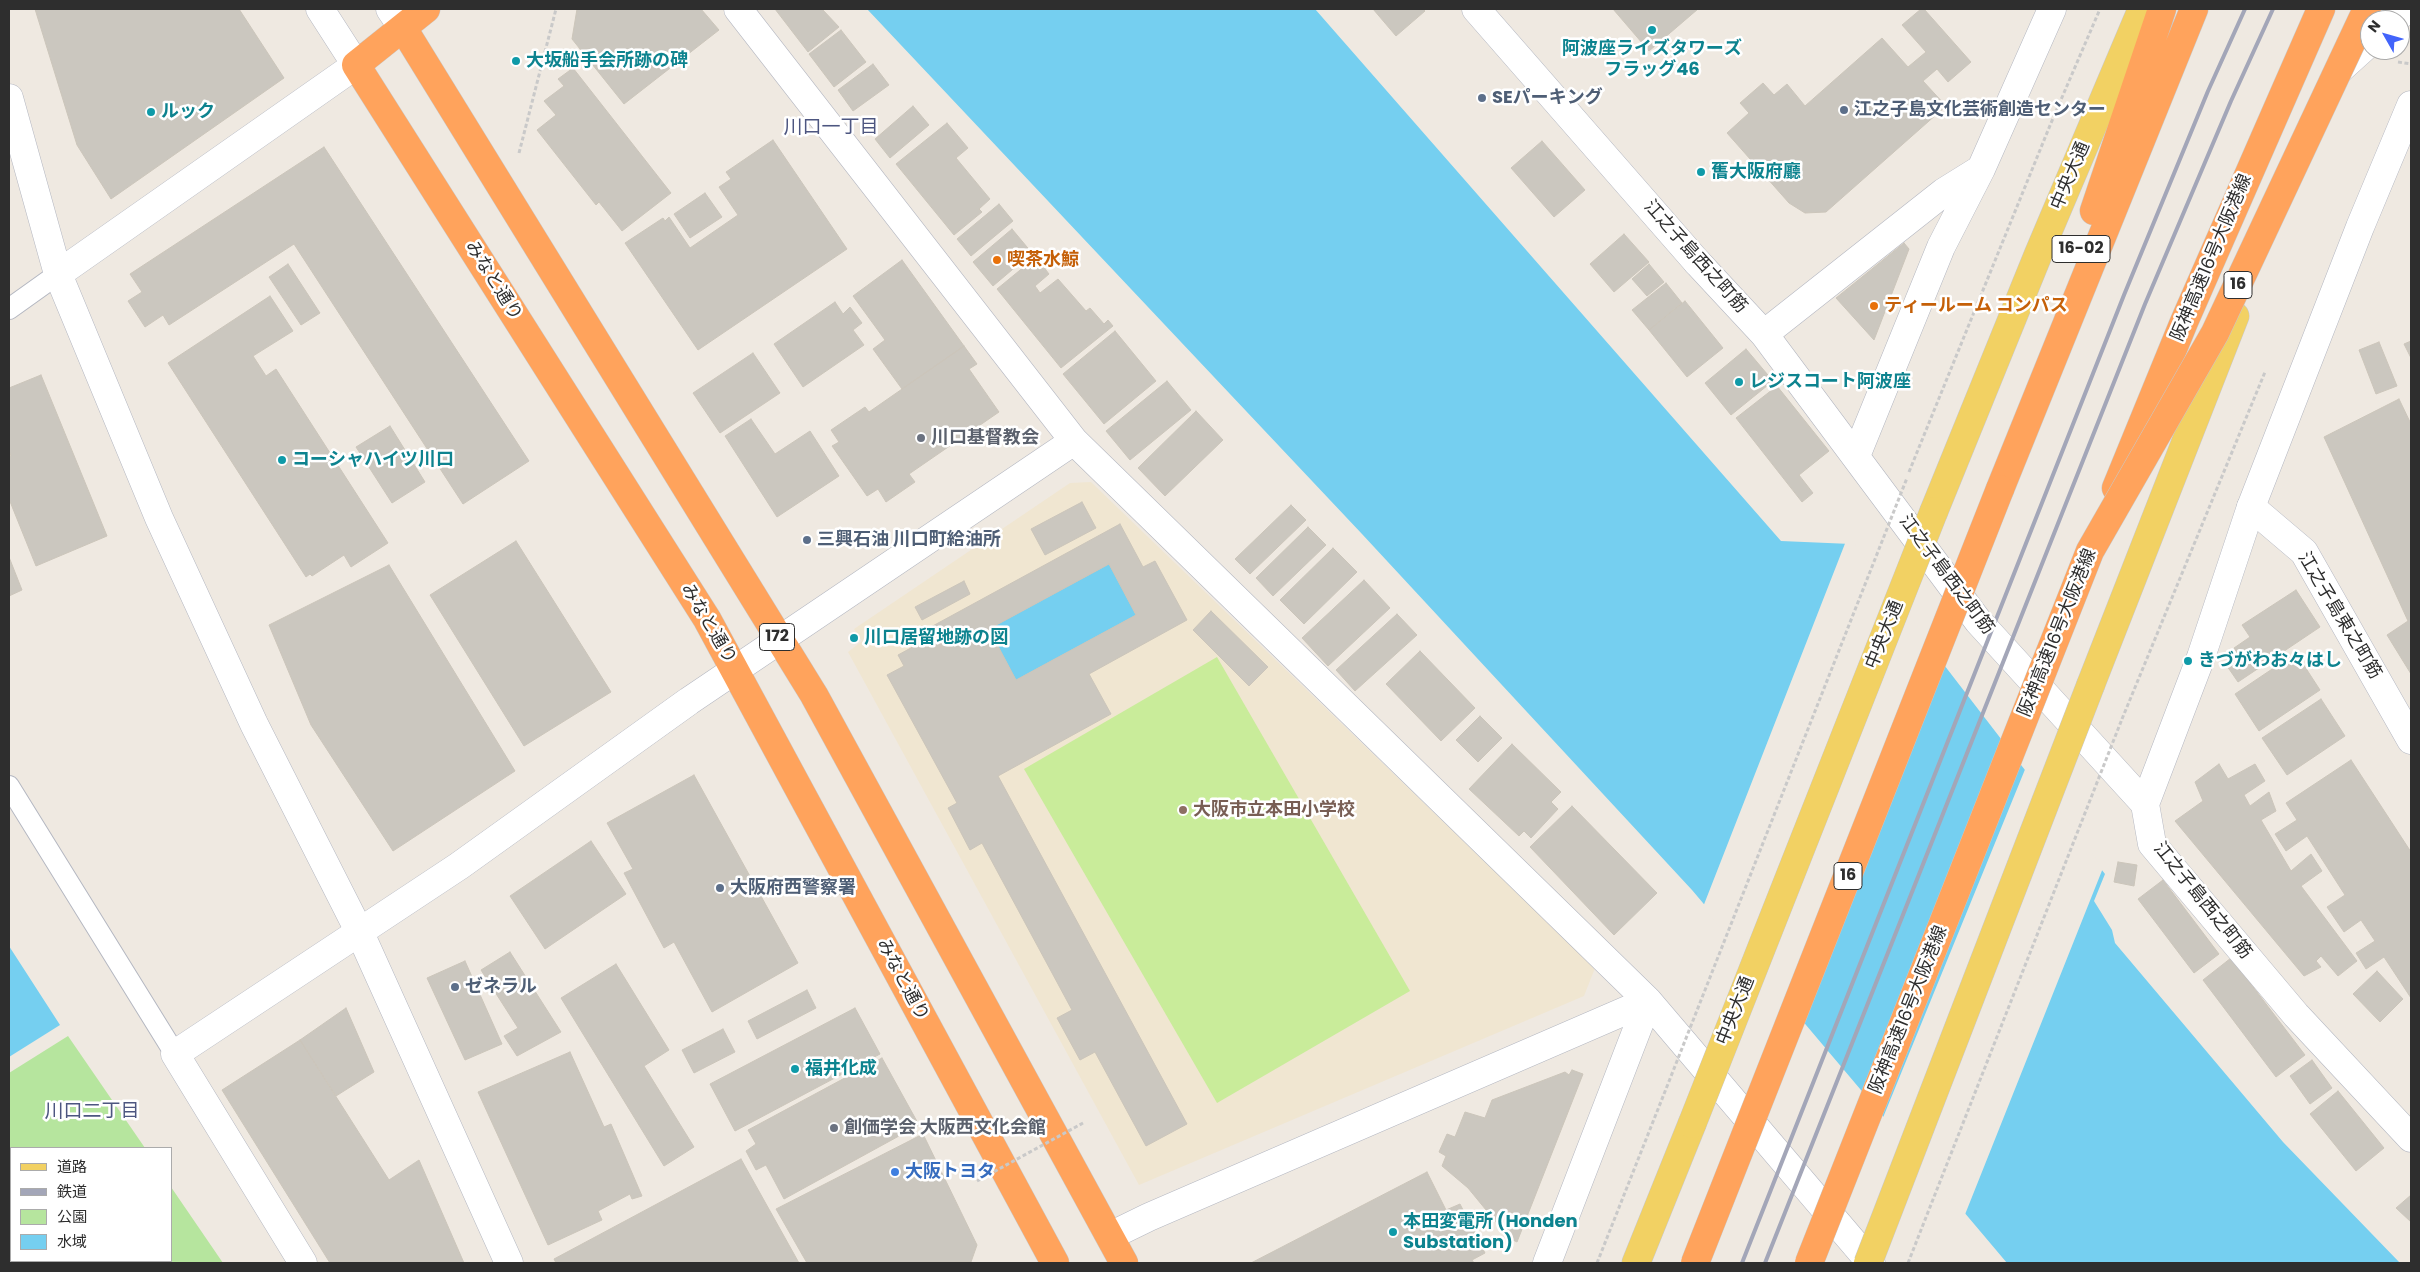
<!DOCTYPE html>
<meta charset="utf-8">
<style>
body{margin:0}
#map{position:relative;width:2420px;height:1272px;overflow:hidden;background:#efe9e1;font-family:Poppins,"Noto Sans JP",sans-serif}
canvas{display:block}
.frame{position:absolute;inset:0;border:10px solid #2e2e2e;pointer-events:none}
.legend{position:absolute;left:10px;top:1147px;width:162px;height:115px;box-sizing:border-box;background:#fff;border:1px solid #ababab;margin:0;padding:6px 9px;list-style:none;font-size:15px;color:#2e2e2e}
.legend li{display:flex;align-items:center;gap:10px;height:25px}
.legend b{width:25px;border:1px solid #ababab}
.north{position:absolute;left:2360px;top:10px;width:50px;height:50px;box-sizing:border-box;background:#fff;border:1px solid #ababab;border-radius:50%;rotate:308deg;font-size:14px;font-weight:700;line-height:20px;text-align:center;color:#2e2e2e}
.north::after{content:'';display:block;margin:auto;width:18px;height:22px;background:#4264fb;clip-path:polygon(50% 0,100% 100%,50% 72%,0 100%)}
</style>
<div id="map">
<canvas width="2420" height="1272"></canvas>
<div class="frame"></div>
<ul class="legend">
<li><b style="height:6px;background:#f2d163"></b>道路</li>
<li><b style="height:6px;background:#a3a6b8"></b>鉄道</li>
<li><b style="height:14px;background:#b6e59e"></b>公園</li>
<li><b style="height:14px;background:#75cff0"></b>水域</li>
</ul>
<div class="north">N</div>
</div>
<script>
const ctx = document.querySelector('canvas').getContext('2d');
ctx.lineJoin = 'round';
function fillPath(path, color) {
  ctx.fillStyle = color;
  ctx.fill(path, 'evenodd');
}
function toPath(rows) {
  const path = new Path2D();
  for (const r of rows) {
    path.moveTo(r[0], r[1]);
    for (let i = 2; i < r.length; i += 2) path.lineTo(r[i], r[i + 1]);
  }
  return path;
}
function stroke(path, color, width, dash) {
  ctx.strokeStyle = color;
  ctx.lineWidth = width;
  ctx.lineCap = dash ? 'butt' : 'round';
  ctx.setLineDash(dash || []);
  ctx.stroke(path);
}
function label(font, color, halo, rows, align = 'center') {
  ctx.font = font + ' Poppins,"Noto Sans JP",sans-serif';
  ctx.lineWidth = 5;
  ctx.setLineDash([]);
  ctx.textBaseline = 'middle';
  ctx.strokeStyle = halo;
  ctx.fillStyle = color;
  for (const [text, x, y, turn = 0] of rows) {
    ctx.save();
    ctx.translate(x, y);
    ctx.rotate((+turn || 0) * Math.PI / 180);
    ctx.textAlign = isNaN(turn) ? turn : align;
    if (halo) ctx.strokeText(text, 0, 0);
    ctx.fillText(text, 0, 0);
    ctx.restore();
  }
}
const education = toPath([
 [1091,482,1595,968,1584,996,1139,1185,848,652,862,641,854,629,1070,483]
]);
const green = toPath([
 [68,1036,145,1148,11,1148,11,1261,171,1261,171,1187,223,1263,9,1263,9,1073]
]);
const pitch = toPath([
 [1217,657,1410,991,1217,1103,1024,769]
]);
const water = toPath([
 [867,9,1315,9,1781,541,1851,544,2105,874,2094,901,2112,930,2115,943,2283,1142,2400,1263,2007,1263,1692,890,1362,534],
 [1109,564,1136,615,1016,680,989,629],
 [9,946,60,1025,9,1057]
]);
const pier = toPath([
 [1846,541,1853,542,1928,640,1788,1008,1703,907],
 [2026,767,2103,868,1964,1217,1882,1120]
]);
const building = toPath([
 [35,9,239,9,284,78,111,199,77,145,35,9],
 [577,9,701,9,719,30,624,104,572,39,577,9],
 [775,9,822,9,839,27,808,52,775,9],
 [1373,9,1423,9,1425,11,1396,36,1373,9],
 [1613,9,1698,9,1649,51,1613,9],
 [1921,9,1924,9,1971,62,1948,82,1937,69,1923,81,1946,106,1826,212,1805,213,1789,203,1727,133,1749,113,1740,103,1763,83,1774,95,1787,84,1805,106,1882,38,1908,67,1926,52,1902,25,1921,9],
 [841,30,866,62,834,87,809,54,841,30],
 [873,64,889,85,853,111,838,90,873,64],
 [573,68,671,193,622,231,599,202,596,205,537,130,556,115,544,101,564,86,558,79,573,68],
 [913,106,929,125,890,158,875,139,913,106],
 [947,123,968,148,956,158,990,199,979,209,982,212,954,235,896,164,947,123],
 [773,140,847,249,698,350,625,243,663,218,665,221,669,217,690,248,738,215,719,187,731,179,726,172,773,140],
 [1542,141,1585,190,1554,217,1511,168,1542,141],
 [324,147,529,461,463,504,294,244,169,325,163,315,145,327,128,301,142,292,130,274,324,147],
 [705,193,722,217,690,238,674,214,705,193],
 [999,204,1013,221,971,256,957,239,999,204],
 [1012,229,1032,253,993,286,973,262,1012,229],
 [1624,234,1649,262,1614,292,1590,264,1624,234],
 [1904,243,1909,249,1874,340,1836,298,1904,243],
 [1036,257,1049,274,1035,286,1040,293,1058,279,1086,311,1090,308,1104,324,1108,320,1113,326,1061,368,997,289,1036,257],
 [902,260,964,346,902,389,873,349,885,340,853,296,902,260],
 [288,264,320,313,301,325,269,277,288,264],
 [1649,264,1664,282,1647,296,1632,279,1649,264],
 [1666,283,1682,303,1649,330,1632,310,1666,283],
 [270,296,293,331,253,356,266,376,276,369,388,543,351,567,344,555,312,576,310,574,306,577,168,363,270,296],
 [1685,301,1723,348,1687,377,1649,330,1685,301],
 [835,302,843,314,850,307,862,323,853,330,864,345,803,387,774,344,835,302],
 [1115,331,1156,381,1104,424,1063,374,1115,331],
 [2411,341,2411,358,2404,344,2411,341],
 [2379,342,2397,386,2376,394,2359,350,2379,342],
 [964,346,977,364,969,369,999,412,909,474,915,482,886,502,878,489,867,496,832,446,839,442,831,430,865,407,869,412,964,346],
 [1746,349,1773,381,1731,415,1705,383,1746,349],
 [753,353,780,393,720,433,693,393,753,353],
 [41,375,107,536,36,566,9,499,9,457,11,456,9,451,9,388,41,375],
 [1167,381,1191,410,1130,460,1106,431,1167,381],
 [1777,386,1829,451,1799,475,1813,493,1802,502,1736,418,1777,386],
 [2399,399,2411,424,2411,674,2387,635,2408,621,2324,437,2399,399],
 [1196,411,1223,440,1165,496,1138,468,1196,411],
 [751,419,775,454,810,431,839,476,777,517,725,436,751,419],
 [390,426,425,482,392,503,356,447,390,426],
 [1082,502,1096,528,1045,555,1031,529,1082,502],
 [1291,505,1306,520,1250,574,1235,559,1291,505],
 [1120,524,1143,567,1155,561,1187,620,1089,674,1111,714,998,776,1187,1124,1146,1146,1095,1052,1080,1060,1057,1018,1072,1010,982,843,970,850,948,808,957,803,887,675,904,666,898,655,933,636,929,628,1120,524],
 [1109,564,1136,615,1016,680,989,629,1109,564],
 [1308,527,1326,545,1273,596,1256,578,1308,527],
 [516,541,611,692,524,746,430,595,516,541],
 [1333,548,1357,572,1304,624,1280,600,1333,548],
 [9,557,22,590,9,596,9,557],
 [389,565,515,771,393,851,311,725,269,625,389,565],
 [1364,580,1390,608,1328,666,1302,638,1364,580],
 [964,581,970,594,922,620,915,607,964,581],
 [2296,590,2320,627,2238,682,2227,666,2240,657,2234,648,2250,637,2242,625,2296,590],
 [1211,611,1268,667,1249,686,1193,630,1211,611],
 [1397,614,1417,635,1355,691,1336,670,1397,614],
 [1420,651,1475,708,1441,741,1386,684,1420,651],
 [2296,653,2320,690,2259,731,2235,694,2296,653],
 [2321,699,2345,736,2287,775,2262,738,2321,699],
 [1480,716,1502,738,1478,762,1456,740,1480,716],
 [1512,744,1561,792,1551,802,1558,809,1531,838,1524,831,1519,836,1469,789,1512,744],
 [2351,760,2411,852,2411,998,2384,957,2366,969,2356,953,2375,941,2361,920,2344,932,2327,907,2345,895,2307,836,2286,851,2275,834,2297,820,2286,803,2351,760],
 [2219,764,2228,779,2255,764,2265,781,2244,795,2250,806,2269,792,2276,811,2261,820,2291,871,2311,854,2322,871,2301,886,2357,961,2338,976,2321,956,2316,961,2321,967,2304,976,2175,821,2203,801,2195,782,2219,764],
 [694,775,798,963,712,1012,674,942,664,948,624,873,633,869,607,823,694,775],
 [1572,806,1657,893,1614,935,1530,847,1572,806],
 [591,841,626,894,545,949,510,896,591,841],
 [2118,862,2137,865,2134,886,2114,882,2118,862],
 [2163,880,2219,954,2194,973,2138,899,2163,880],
 [510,952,561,1032,517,1056,504,1036,518,1028,481,970,510,952],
 [2231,958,2305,1055,2276,1077,2203,980,2231,958],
 [465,961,502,1044,465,1060,427,978,465,961],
 [616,964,669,1050,644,1066,694,1147,664,1166,561,998,616,964],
 [2377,971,2403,999,2380,1022,2353,994,2377,971],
 [807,990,816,1008,757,1039,748,1021,807,990],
 [346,1008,374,1072,336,1096,300,1040,346,1008],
 [855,1008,880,1054,735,1131,710,1084,855,1008],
 [723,1029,735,1052,694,1073,682,1050,723,1029],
 [300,1040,389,1180,419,1160,464,1263,330,1263,222,1090,300,1040],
 [570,1052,604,1127,611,1124,642,1196,632,1199,630,1194,598,1211,602,1220,548,1245,478,1092,570,1052],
 [882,1058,919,1125,784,1199,766,1165,756,1170,746,1151,756,1144,748,1130,882,1058],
 [2312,1060,2332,1088,2310,1104,2290,1076,2312,1060],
 [1572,1070,1583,1074,1517,1242,1509,1238,1468,1188,1442,1166,1446,1156,1439,1152,1447,1134,1455,1137,1465,1112,1485,1118,1492,1100,1565,1072,1569,1075,1572,1070],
 [2338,1091,2384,1148,2356,1171,2310,1114,2338,1091],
 [923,1134,977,1245,971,1262,807,1263,776,1209,923,1134],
 [741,1159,799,1263,556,1263,554,1259,741,1159],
 [1427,1172,1446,1210,1460,1204,1485,1253,1472,1260,1474,1263,1251,1263,1427,1172],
 [2411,1195,2411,1222,2396,1208,2411,1195]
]);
const path = toPath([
 [2398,62,2411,64],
 [519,153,556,9],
 [1909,472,2051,123,2100,9],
 [2122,719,2265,372],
 [21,1263,22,1261],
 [1597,1263,1664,1094]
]);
const lane = toPath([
 [9,309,58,274],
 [9,786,175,1054]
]);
const street = toPath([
 [738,9,1074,441,1648,1001,1149,1217,1110,1236],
 [2394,20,2407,9],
 [2339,70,2370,42],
 [1697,262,1764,334,1978,621,2145,804,2152,844,2296,1015,2411,1138],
 [58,274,356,65],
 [1764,334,1944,192,1981,169],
 [1856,456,1941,247,1981,169,2052,9],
 [2145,804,2201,657,2251,507,2360,227,2411,105],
 [303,1263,175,1054,459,866,689,701,1074,441],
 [1547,1263,1648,1001,1871,1263]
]);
const secondary = toPath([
 [320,9,356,65],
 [390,9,403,28],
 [1476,9,1697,262],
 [9,98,58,274,159,518,254,724,360,933,509,1263],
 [2251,507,2304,552,2411,740]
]);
const primary = toPath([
 [1934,511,2038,255,2142,9],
 [2091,684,2235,316],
 [1636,1263,1692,1124]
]);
const highway = toPath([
 [426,9,356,65,707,619,1055,1263],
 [403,28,814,695,1124,1263],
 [2094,211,2162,9],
 [2116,488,2184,322,2321,9],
 [2000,489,2194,9]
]);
const rail = toPath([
 [1742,1263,2124,295,2208,91,2245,9],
 [1765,1263,2145,304,2231,101,2273,9]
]);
const pathBridge = toPath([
 [1664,1094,1907,478],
 [977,1181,1083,1123],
 [1908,1263,2122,719]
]);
const primaryBridge = toPath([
 [1692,1124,1934,511],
 [1868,1263,2091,684]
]);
const highwayBridge = toPath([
 [1695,1263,2000,489],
 [1809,1263,2090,551,2215,333,2367,9]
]);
const markers = [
 [1652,30,5,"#0f9aa8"],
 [516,61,5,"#0f9aa8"],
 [1482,98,5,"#5c6f8a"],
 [1844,110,5,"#5c6f8a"],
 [151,112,5,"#0f9aa8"],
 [1701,172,5,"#0f9aa8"],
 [997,260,5,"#e8710a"],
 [1874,306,5,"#e8710a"],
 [1739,382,5,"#0f9aa8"],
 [921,438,5,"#6b7280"],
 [282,460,5,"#0f9aa8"],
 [807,540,5,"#5c6f8a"],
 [854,638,5,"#0f9aa8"],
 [2188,661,5,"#0f9aa8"],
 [1183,810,5,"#8d6e63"],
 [720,888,5,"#5c6f8a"],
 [455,987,5,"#5c6f8a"],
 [795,1069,5,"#0f9aa8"],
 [834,1128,5,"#6b7280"],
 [895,1172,5,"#3f7fe0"],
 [1393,1232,5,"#0f9aa8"]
];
const shields = [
 [2081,249,58],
 [2238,285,28],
 [777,637,35],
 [1848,876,28]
];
const shieldNames = [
 ["16-02",2081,249],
 ["16",2238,285],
 ["172",777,637],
 ["16",1848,876]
];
const cultureNames = [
 ["阿波座ライズタワーズ",1652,49,"center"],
 ["フラッグ46",1652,70,"center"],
 ["大坂船手会所跡の碑",526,61],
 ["ルック",161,112],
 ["𦾔大阪府廳",1711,172],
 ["レジスコート阿波座",1749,382],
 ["コーシャハイツ川口",292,460],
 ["川口居留地跡の図",864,638],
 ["きづがわお々はし",2198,661],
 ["福井化成",805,1069],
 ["本田変電所 (Honden",1403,1222],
 ["Substation)",1403,1243]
];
const serviceNames = [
 ["SEパーキング",1492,98],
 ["江之子島文化芸術創造センター",1854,110],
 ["三興石油 川口町給油所",817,540],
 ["大阪府西警察署",730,888],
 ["ゼネラル",465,987]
];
const streetNames = [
 ["中央大通",2071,176,-67],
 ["江之子島西之町筋",1695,257,48],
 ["阪神高速16号大阪港線",2212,258,-67],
 ["みなと通り",493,281,58],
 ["江之子島西之町筋",1946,575,53],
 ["江之子島東之町筋",2339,616,59],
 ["みなと通り",708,624,59],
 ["阪神高速16号大阪港線",2058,633,-68],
 ["中央大通",1885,635,-68],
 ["江之子島西之町筋",2202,901,51],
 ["みなと通り",902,980,62],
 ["阪神高速16号大阪港線",1909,1010,-68],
 ["中央大通",1736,1011,-68]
];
const foodNames = [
 ["喫茶水鯨",1007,260],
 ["ティールーム コンパス",1884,306]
];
const worshipNames = [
 ["川口基督教会",931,438],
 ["創価学会 大阪西文化会館",844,1128]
];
const educationNames = [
 ["大阪市立本田小学校",1193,810]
];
const shopNames = [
 ["大阪トヨタ",905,1172]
];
const neighbourhoodNames = [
 ["川口一丁目",831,128],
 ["川口二丁目",92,1112]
];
fillPath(education, '#f0e6d1');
fillPath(green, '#b6e59e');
fillPath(pitch, '#c9ec9a');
fillPath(water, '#75cff0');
fillPath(pier, '#efe9e1');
fillPath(building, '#cbc7bf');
stroke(building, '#cbc5ba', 1);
stroke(lane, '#b4b7c1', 22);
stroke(street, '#b4b7c1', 29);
stroke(secondary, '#b4b7c1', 29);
stroke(primary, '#c9c9c9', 29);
stroke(highway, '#c9c9c9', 29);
stroke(path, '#c9c9c9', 3, [4, 2.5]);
stroke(lane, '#fff', 20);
stroke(street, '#fff', 28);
stroke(secondary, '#fff', 28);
stroke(primary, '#f2d163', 28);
stroke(highway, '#ffa35c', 28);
stroke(rail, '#a3a6b8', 4);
stroke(primaryBridge, '#c9c9c9', 29, []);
stroke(highwayBridge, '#c9c9c9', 29, []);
stroke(pathBridge, '#c9c9c9', 3, [4, 2.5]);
stroke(primaryBridge, '#f2d163', 28);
stroke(highwayBridge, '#ffa35c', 28);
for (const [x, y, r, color] of markers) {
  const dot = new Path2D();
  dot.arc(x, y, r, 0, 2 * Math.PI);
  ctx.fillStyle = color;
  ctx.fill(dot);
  stroke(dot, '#fff', 2);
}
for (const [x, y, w] of shields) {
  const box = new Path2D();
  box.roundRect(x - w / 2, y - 13.5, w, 27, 4);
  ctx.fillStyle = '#fff';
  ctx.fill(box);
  stroke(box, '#2e2e2e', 1);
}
label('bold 16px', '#2e2e2e', null, shieldNames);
label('bold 18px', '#0d838f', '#fff', cultureNames, 'left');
label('bold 18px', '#4e5e75', '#fff', serviceNames, 'left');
label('18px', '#2e2e2e', '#fff', streetNames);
label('bold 18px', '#c56008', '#fff', foodNames, 'left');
label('bold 18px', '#5b616d', '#fff', worshipNames, 'left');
label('bold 18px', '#785e54', '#fff', educationNames, 'left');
label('bold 18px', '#366cbe', '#fff', shopNames, 'left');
label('19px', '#4d5680', '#fff', neighbourhoodNames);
</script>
